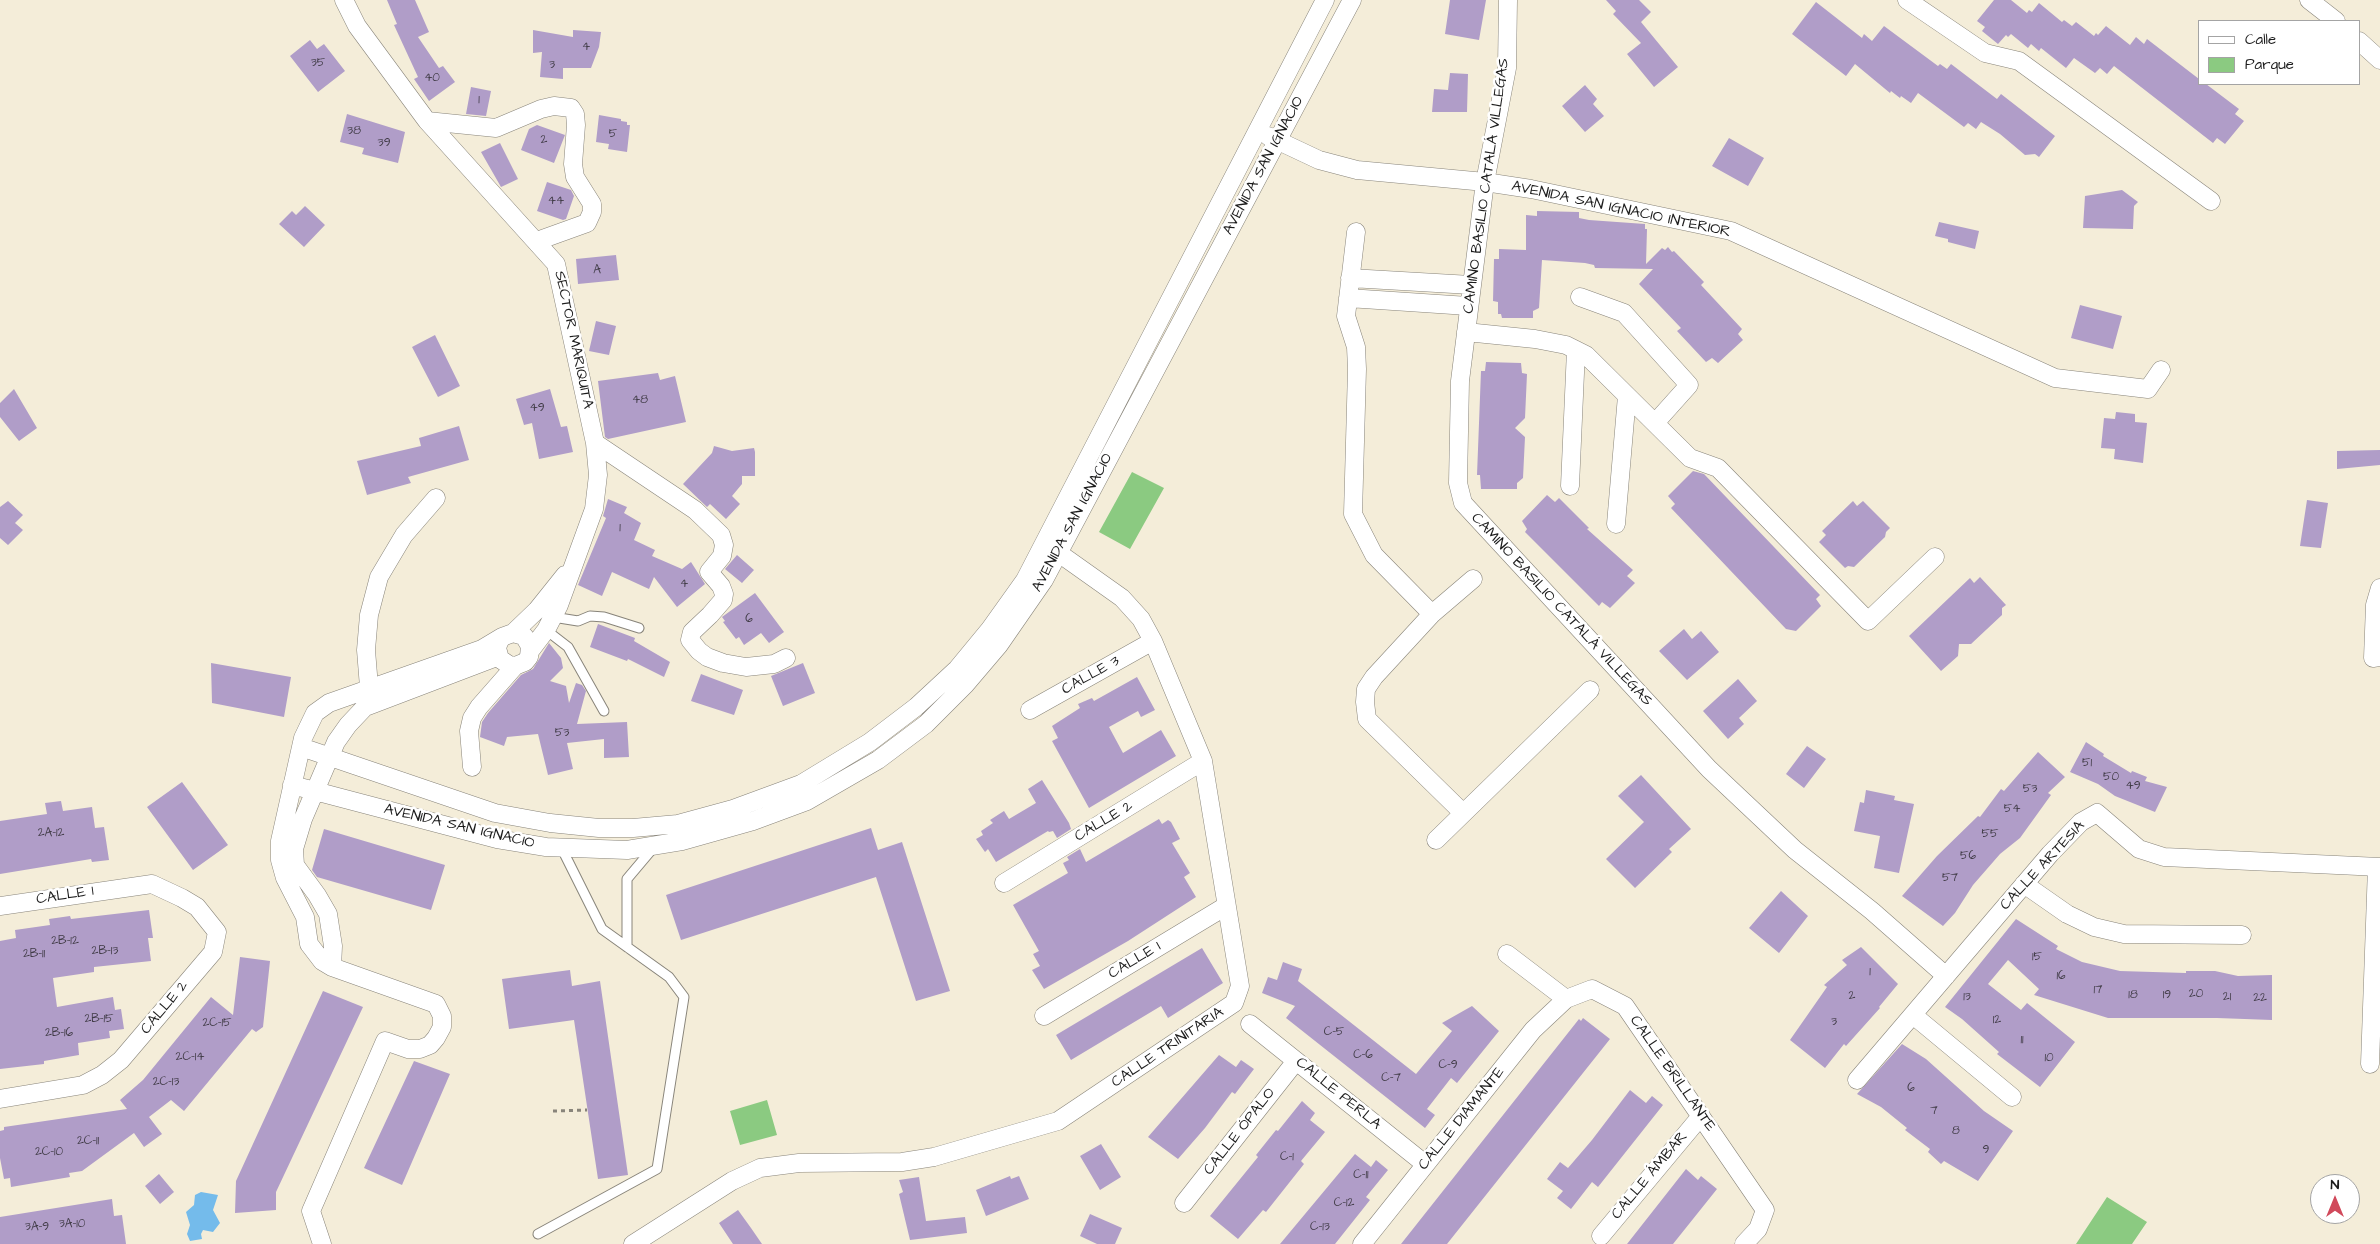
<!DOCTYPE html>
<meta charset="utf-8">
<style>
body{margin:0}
#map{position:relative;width:2380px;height:1244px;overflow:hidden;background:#f4edd9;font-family:"Architects Daughter",sans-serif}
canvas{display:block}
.legend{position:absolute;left:2198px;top:20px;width:162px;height:65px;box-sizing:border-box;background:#fff;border:1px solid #a4a4a4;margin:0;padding:6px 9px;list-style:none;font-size:15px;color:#1c1c1c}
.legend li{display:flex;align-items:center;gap:10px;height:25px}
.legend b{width:25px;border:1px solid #a4a4a4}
.north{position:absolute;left:2310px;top:1174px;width:50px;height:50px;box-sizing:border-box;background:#fff;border:1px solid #a4a4a4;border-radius:50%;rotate:0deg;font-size:14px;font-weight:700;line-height:20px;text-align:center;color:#1c1c1c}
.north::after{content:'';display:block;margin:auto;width:18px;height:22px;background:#d1495b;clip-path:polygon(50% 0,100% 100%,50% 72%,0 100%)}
</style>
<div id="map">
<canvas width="2380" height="1244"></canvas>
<ul class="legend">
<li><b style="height:6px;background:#fff"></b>Calle</li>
<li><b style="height:14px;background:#8bca81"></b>Parque</li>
</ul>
<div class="north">N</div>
</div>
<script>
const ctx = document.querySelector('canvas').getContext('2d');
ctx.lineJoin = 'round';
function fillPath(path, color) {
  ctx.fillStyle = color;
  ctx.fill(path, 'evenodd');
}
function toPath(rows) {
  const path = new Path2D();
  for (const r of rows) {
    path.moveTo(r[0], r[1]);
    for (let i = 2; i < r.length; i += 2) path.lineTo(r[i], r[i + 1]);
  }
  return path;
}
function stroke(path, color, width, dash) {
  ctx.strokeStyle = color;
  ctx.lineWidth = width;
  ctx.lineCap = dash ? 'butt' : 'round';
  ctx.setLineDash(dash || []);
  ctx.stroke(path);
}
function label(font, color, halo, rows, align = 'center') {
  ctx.font = font + ' "Architects Daughter",sans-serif';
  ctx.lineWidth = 5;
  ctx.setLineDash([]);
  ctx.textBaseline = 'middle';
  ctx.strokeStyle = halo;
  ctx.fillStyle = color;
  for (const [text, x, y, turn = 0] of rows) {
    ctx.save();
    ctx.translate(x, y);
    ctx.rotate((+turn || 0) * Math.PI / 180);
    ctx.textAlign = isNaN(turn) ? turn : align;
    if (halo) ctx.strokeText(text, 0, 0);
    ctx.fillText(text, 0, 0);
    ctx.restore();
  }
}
const green = toPath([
 [1132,472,1164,488,1130,549,1099,532],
 [767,1100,777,1135,740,1145,730,1111],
 [2107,1197,2147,1222,2132,1244,2076,1244]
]);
const water = toPath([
 [201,1192,218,1195,213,1210,220,1223,213,1232,203,1230,201,1234,202,1239,190,1241,187,1234,190,1225,186,1212,194,1205,195,1195]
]);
const building = toPath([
 [387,0,415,0,429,32,418,37,439,68,443,66,455,82,429,101,414,79,418,77,394,25,397,24],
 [1450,0,1486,0,1479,40,1445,34],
 [1606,0,1639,0,1651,12,1641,22,1678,67,1654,87,1627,54,1641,43,1613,14,1616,11],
 [1994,0,2011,0,2027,13,2029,10,2032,12,2039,3,2062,22,2064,20,2072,26,2076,22,2094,36,2096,33,2098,35,2106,26,2130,45,2136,37,2144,44,2147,39,2199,79,2199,84,2206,84,2239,109,2235,114,2244,121,2225,144,2217,138,2213,143,2114,66,2107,74,2100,68,2095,73,2074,58,2066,68,2041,48,2039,51,2031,44,2028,48,2011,34,2008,37,2006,35,1998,44,1982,31,1985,27,1977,21],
 [1816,2,1862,38,1864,34,1872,41,1884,26,1938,66,1940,64,1947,69,1951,64,1997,99,2001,94,2055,136,2039,157,2035,154,2025,155,2000,134,1981,122,1976,129,1968,123,1964,127,1918,93,1911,103,1901,96,1900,98,1891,91,1890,93,1855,64,1846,76,1792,34],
 [533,30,573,37,573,30,601,32,599,47,591,68,563,68,563,79,540,77,542,52,533,53],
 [310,40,317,49,324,44,345,71,318,92,290,56],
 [1450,73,1468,74,1467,112,1432,112,1434,89,1448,90],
 [1585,85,1597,99,1593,104,1604,116,1585,132,1562,106],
 [471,87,491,91,486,116,466,114],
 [347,114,405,132,398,163,362,154,364,148,340,142],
 [599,115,621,119,621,121,627,122,627,125,630,125,627,152,608,149,609,144,596,142],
 [537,125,565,135,554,163,521,150,529,129],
 [1729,138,1764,158,1748,186,1712,166],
 [500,143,518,179,501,187,481,152],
 [547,182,571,190,574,196,566,219,563,220,537,211],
 [2122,190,2138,202,2134,206,2133,229,2083,228,2085,196],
 [305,206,325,225,304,247,279,224,292,211,296,215],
 [1537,211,1579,212,1579,218,1589,220,1645,224,1645,229,1647,229,1646,264,1662,248,1665,250,1668,247,1672,252,1674,251,1704,282,1701,285,1742,329,1738,334,1743,340,1718,363,1712,358,1706,362,1677,331,1681,328,1639,284,1653,269,1595,268,1594,265,1585,263,1542,260,1539,308,1533,311,1533,318,1502,318,1501,314,1498,314,1498,302,1493,301,1494,259,1499,259,1499,249,1526,250,1526,215,1537,216],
 [1939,222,1979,231,1975,249,1948,242,1948,239,1935,236],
 [616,255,619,280,578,284,576,259],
 [2080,305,2122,316,2113,349,2071,338],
 [596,321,616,326,609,355,589,351],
 [435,335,460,386,438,397,412,347],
 [1486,362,1521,363,1522,373,1527,374,1525,418,1515,428,1525,437,1523,478,1517,483,1517,489,1481,489,1480,475,1477,475,1481,371,1485,371],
 [658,373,660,380,675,376,686,422,608,439,605,437,598,381],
 [14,389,37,428,19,441,0,417,0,403],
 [550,389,561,427,567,426,573,452,539,459,532,423,524,425,516,399],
 [2116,412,2135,414,2135,422,2147,423,2143,463,2114,459,2115,449,2101,448,2104,418,2115,419],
 [459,426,469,460,408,477,411,483,367,495,357,461,421,446,419,438],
 [714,446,732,451,754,448,755,452,755,476,742,476,742,484,732,496,740,504,726,519,710,504,707,507,683,484,712,453],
 [2380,450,2380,465,2337,469,2337,451],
 [1693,471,1704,474,1820,595,1816,599,1821,606,1796,631,1786,629,1671,508,1675,504,1668,496],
 [1547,495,1555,502,1559,498,1589,528,1587,529,1633,570,1627,576,1635,583,1610,608,1602,602,1599,606,1525,532,1527,529,1522,521],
 [608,499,627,507,624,513,641,523,634,540,655,550,652,556,682,569,691,562,705,584,677,607,654,577,649,589,612,572,602,596,578,585,606,518,603,516],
 [2307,500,2328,503,2321,548,2300,546],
 [8,501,23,515,15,523,23,530,8,545,0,538,0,507],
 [1853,501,1857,506,1863,501,1890,528,1886,532,1885,537,1854,567,1848,566,1845,568,1819,542,1826,535,1822,531],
 [737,555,754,570,742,583,725,569],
 [1980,577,2006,605,2002,608,2002,615,1971,644,1959,644,1958,656,1941,671,1909,636,1970,578,1974,583],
 [755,593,784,632,769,643,761,633,744,645,739,637,736,639,723,622,725,621,722,617],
 [598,624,635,638,634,641,670,662,664,677,628,659,627,661,590,647],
 [1684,629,1692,639,1701,631,1719,652,1687,680,1659,651],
 [549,643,561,658,563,668,550,681,566,686,569,703,576,683,582,685,586,691,577,724,627,722,629,757,604,758,604,739,567,743,573,769,548,775,538,734,507,737,504,746,480,737,482,722,488,713,521,675,533,669],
 [211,663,291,677,284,717,212,703],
 [803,663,815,693,783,706,771,676],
 [701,674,743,690,734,715,691,701],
 [1137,677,1155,710,1141,717,1138,711,1109,727,1123,753,1161,730,1176,756,1089,808,1052,741,1058,738,1052,726,1080,708,1078,704,1092,698,1094,701],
 [1738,679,1757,701,1739,718,1744,724,1728,739,1703,711],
 [2086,742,2104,754,2103,756,2131,773,2132,771,2147,777,2145,781,2167,787,2155,812,2115,796,2098,784,2070,772],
 [1807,746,1826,759,1804,788,1786,774],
 [2038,752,2065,777,2048,793,2051,795,2020,838,2000,854,1973,885,1955,913,1943,926,1902,896,1937,856,1978,816,1980,817,2001,789,2004,791],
 [1641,775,1691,829,1669,849,1672,852,1635,888,1606,859,1644,822,1618,796],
 [1042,780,1069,823,1071,829,1057,838,1053,831,1049,832,1048,831,996,862,988,849,985,852,976,839,983,835,981,831,993,823,990,820,1004,811,1009,819,1036,803,1028,789],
 [182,782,228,845,193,870,147,807],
 [1866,790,1895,796,1894,800,1914,804,1899,873,1874,868,1880,836,1854,831,1860,802,1864,803],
 [61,801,63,811,92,807,95,828,104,827,109,860,92,862,91,859,0,874,0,821,47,814,45,803],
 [1159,819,1162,824,1168,820,1171,822,1180,839,1172,843,1190,873,1184,877,1196,897,1128,941,1044,989,1032,970,1040,966,1033,954,1039,951,1013,905,1068,873,1063,863,1069,860,1067,857,1080,849,1086,862],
 [871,828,878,850,902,842,950,991,916,1001,876,877,681,940,666,895],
 [324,829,445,865,431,910,317,877,312,870],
 [1781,891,1808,916,1779,953,1749,928],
 [149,910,153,938,148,938,151,961,94,967,94,972,53,978,57,1007,113,997,115,1010,121,1009,124,1029,109,1031,110,1038,78,1043,79,1055,44,1061,44,1064,0,1069,0,941,16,938,15,930,50,925,49,919,70,916,71,919],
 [2016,919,2058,946,2056,949,2082,962,2120,971,2186,973,2186,971,2215,971,2238,976,2272,975,2272,1020,2217,1018,2108,1018,2034,995,2039,989,2008,960,1988,984,2021,1010,2027,1003,2075,1042,2040,1087,1997,1054,1999,1052,1962,1019,1945,1007],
 [1861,947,1898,984,1879,1007,1880,1008,1846,1046,1844,1044,1825,1068,1790,1040,1827,987,1824,985,1847,965,1842,960],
 [1202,948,1223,983,1168,1018,1161,1006,1071,1060,1056,1035],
 [240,957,270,961,263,1027,256,1032,252,1029,184,1111,171,1100,149,1117,162,1134,144,1147,134,1133,82,1171,69,1173,70,1177,11,1187,10,1178,4,1179,0,1158,0,1131,4,1130,4,1127,127,1109,120,1100,143,1080,211,997,233,1015],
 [1283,962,1302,969,1298,981,1416,1074,1452,1031,1442,1023,1472,1006,1499,1031,1457,1083,1451,1078,1427,1109,1435,1115,1425,1128,1286,1018,1295,1006,1262,993,1268,977,1277,980],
 [570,970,572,986,600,981,628,1175,598,1179,574,1020,509,1029,502,979],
 [323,991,363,1007,276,1192,276,1210,235,1213,236,1181],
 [1583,1018,1610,1039,1447,1244,1401,1244,1579,1019,1581,1021],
 [1902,1044,1926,1059,1984,1111,2013,1131,1978,1181,1944,1161,1941,1164,1928,1152,1930,1149,1905,1130,1907,1128,1881,1107,1857,1094],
 [1219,1055,1236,1067,1241,1060,1254,1069,1235,1094,1232,1092,1205,1128,1178,1159,1148,1137],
 [414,1061,450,1074,402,1185,364,1168],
 [1630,1090,1646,1103,1652,1096,1663,1105,1598,1187,1592,1182,1571,1209,1557,1198,1563,1191,1547,1179,1560,1162,1568,1168,1592,1140],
 [1302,1101,1315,1113,1310,1120,1325,1132,1301,1161,1304,1164,1266,1212,1263,1210,1238,1239,1210,1216,1258,1157,1256,1155,1276,1130,1278,1131],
 [1101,1144,1121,1177,1100,1190,1080,1156],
 [1355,1154,1371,1167,1376,1160,1388,1170,1366,1197,1370,1200,1335,1244,1280,1244],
 [1686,1169,1698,1180,1701,1176,1717,1189,1673,1244,1627,1244],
 [159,1174,174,1192,160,1204,145,1186],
 [1010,1176,1011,1179,1019,1176,1029,1199,986,1216,976,1190],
 [919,1177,926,1221,965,1217,967,1233,910,1240,899,1194,903,1192,899,1180],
 [112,1199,114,1216,122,1215,126,1244,0,1244,0,1217],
 [738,1210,751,1228,762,1244,733,1244,719,1223],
 [1090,1214,1122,1228,1115,1244,1097,1244,1080,1236]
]);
const path = toPath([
 [553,1111,587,1110]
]);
const lane = toPath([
 [553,617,578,621,590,616,604,617,639,628],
 [546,630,568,647,604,711],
 [627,947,627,879,654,847],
 [538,1234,657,1169,684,997,669,977,602,929,561,847]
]);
const street = toPath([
 [344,0,357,26,427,121,556,264,595,443,598,475,594,509,559,605,546,630,530,651],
 [1508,0,1507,68,1485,182,1460,381,1458,483,1463,503,1709,769,1795,850,1872,911,1946,976],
 [1907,0,1985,53,2019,61,2211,201],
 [2309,0,2336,21],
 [2359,41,2380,60],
 [427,121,496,128,541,109,554,106,571,108,575,114,576,125,573,164,575,177,592,204,592,212,587,223,537,241],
 [1268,136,1319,160,1357,170,1485,182,1531,189,1731,231,2055,378,2148,389,2161,370],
 [1356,232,1346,316,1356,347,1357,369,1353,514,1374,555,1432,614],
 [1350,278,1471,285],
 [1580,297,1624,313,1689,385,1655,423],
 [1348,298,1468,306],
 [1466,332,1535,339,1566,345,1586,355,1690,458,1718,468,1868,621,1935,557],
 [595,443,695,510,721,535,724,545,722,556,709,572,721,586,724,594,723,600,710,615,692,632,690,640,699,651,707,657,723,663,746,667,774,664,786,658],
 [1570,486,1576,350],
 [1616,524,1627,396],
 [2380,588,2375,605,2373,658,2380,657],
 [513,633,524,636,530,646,529,657,525,662,515,666,509,665,500,659,497,648,499,642,502,637,513,633,537,610,565,575],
 [369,687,366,650,369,615,379,577,404,535,436,498],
 [1030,710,1153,641],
 [301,747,495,813,550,823,599,828,633,828,678,824,733,809,801,784,870,742,916,707,957,669,990,629,1025,580,1325,0],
 [472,767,469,731,472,718,479,707,515,666],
 [292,785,497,839,546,847,627,850,682,841,753,821,807,801,878,760,926,724,965,685,999,645,1044,580,1352,0],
 [1462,812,1367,719,1365,702,1366,689,1374,677,1432,614,1473,579],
 [1436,840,1590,690],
 [1004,883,1203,761],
 [2024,884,2067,914,2094,927,2124,934,2242,935],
 [0,906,152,884,182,898,197,907,217,932,213,952,121,1060,102,1075,83,1085,0,1099],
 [1507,954,1566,999],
 [332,967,333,946,328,914,317,895,295,865,294,849,303,819,336,742,348,725,365,707,499,656],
 [1913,1015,2012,1097],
 [1044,1016,1226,906],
 [1250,1024,1425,1164],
 [2370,1064,2377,867],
 [1857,1080,2050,854,2081,822,2097,813,2139,849,2164,857,2380,867],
 [1184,1203,1296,1061],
 [1601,1236,1701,1116],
 [322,1244,311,1211,385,1041,408,1049,420,1049,430,1045,436,1038,442,1027,442,1016,436,1004,332,967,322,961,309,944,305,917,285,878,280,860,280,841,303,738,315,713,329,703,482,649,502,637],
 [633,1244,732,1181,760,1168,799,1163,902,1162,934,1157,1058,1121,1234,1003,1240,986,1203,761,1153,641,1141,619,1122,598,1060,554],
 [1362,1244,1533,1030,1566,999,1592,989,1625,1006,1765,1210,1758,1229,1744,1244]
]);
const numberNames = [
 ["4",586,47],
 ["35",318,63],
 ["3",552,65],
 ["40",432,78],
 ["1",479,100],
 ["38",354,131],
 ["5",613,134],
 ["2",544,140],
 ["39",384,143],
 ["44",556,201],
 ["A",597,270],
 ["48",640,400],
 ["49",537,408],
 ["1",620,528],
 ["4",684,584],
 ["6",749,619],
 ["53",562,733],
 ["51",2087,763],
 ["50",2111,777],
 ["49",2133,786],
 ["53",2030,789],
 ["54",2012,809],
 ["2A-12",51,833],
 ["55",1990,834],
 ["56",1968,856],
 ["57",1950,878],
 ["2B-12",65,941],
 ["2B-13",105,951],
 ["2B-11",34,954],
 ["15",2037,957],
 ["1",1870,972],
 ["16",2061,976],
 ["17",2098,990],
 ["20",2196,994],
 ["18",2133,995],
 ["19",2167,995],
 ["2",1852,996],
 ["13",1967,997],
 ["21",2227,997],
 ["22",2260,998],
 ["2B-15",99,1019],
 ["12",1997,1020],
 ["3",1834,1022],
 ["2C-15",217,1023],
 ["C-5",1334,1032],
 ["2B-16",59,1033],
 ["11",2022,1040],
 ["C-6",1363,1055],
 ["2C-14",190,1057],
 ["10",2049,1058],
 ["C-9",1448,1065],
 ["C-7",1391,1078],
 ["2C-13",166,1082],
 ["6",1911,1088],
 ["7",1934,1111],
 ["8",1956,1131],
 ["2C-11",88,1141],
 ["9",1986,1150],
 ["2C-10",49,1152],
 ["C-1",1287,1157],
 ["C-11",1361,1175],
 ["C-12",1344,1203],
 ["3A-10",72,1224],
 ["3A-9",37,1227],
 ["C-13",1320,1227]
];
const streetNames = [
 ["AVENIDA SAN IGNACIO",1264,166,-62],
 ["CAMINO BASILIO CATALÁ VILLEGAS",1487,186,-82],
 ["AVENIDA SAN IGNACIO INTERIOR",1621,210,12],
 ["SECTOR MARIQUITA",573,340,78],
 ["AVENIDA SAN IGNACIO",1073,523,-62],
 ["CAMINO BASILIO CATALÁ VILLEGAS",1561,610,47],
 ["CALLE 3",1091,676,-29],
 ["CALLE 2",1104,822,-31],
 ["AVENIDA SAN IGNACIO",459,827,13],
 ["CALLE ARTESIA",2043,866,-47],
 ["CALLE 1",65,896,-9],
 ["CALLE 1",1135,961,-31],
 ["CALLE 2",165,1008,-50],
 ["CALLE TRINITARIA",1168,1048,-34],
 ["CALLE BRILLANTE",1672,1074,55],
 ["CALLE PERLA",1338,1094,39],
 ["CALLE DIAMANTE",1462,1119,-51],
 ["CALLE ÓPALO",1240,1132,-52],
 ["CALLE ÁMBAR",1650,1176,-50]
];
fillPath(green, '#8bca81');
fillPath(water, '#74bbeb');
fillPath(building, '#b09dc8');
stroke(lane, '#88847a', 11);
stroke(street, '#88847a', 19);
stroke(path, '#88847a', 3, [4, 4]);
stroke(lane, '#fff', 9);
stroke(street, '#fff', 18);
label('12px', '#413c47', null, numberNames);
label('15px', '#1c1c1c', '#fff', streetNames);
</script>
